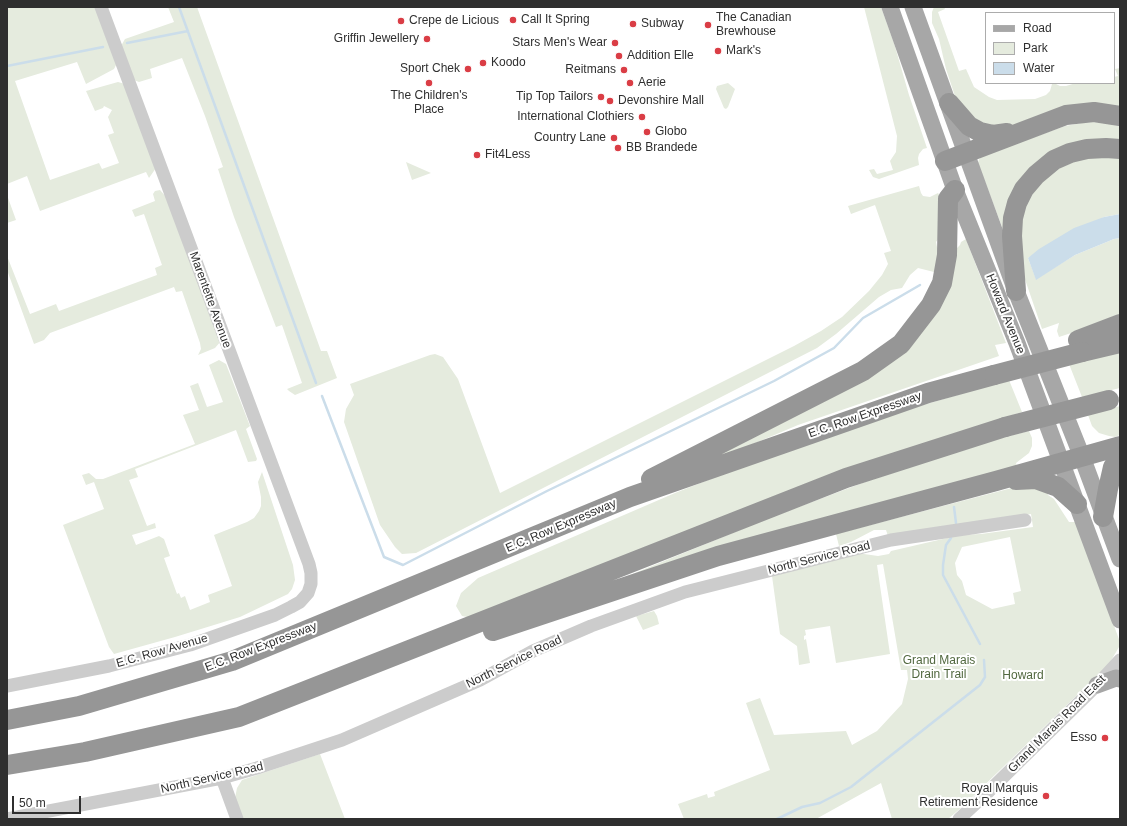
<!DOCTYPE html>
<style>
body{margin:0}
#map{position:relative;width:1127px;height:826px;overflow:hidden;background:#fff;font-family:Arial,sans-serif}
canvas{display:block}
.frame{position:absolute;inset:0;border:8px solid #2f2f2f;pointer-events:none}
.legend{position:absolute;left:985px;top:12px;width:130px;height:72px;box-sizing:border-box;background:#fff;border:1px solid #acacac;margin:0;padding:5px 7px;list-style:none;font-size:12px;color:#2f2f2f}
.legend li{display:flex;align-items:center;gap:8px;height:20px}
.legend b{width:20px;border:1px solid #acacac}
.scale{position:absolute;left:12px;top:796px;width:69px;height:18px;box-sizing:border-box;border:2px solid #2f2f2f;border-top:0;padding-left:5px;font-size:12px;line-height:14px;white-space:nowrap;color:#2f2f2f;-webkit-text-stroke:3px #fff;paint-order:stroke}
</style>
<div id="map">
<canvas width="1127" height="826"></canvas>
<div class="frame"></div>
<ul class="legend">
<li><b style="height:5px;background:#a7a7a7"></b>Road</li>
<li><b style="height:11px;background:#e5ebde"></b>Park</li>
<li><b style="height:11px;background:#cbddea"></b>Water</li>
</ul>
<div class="scale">50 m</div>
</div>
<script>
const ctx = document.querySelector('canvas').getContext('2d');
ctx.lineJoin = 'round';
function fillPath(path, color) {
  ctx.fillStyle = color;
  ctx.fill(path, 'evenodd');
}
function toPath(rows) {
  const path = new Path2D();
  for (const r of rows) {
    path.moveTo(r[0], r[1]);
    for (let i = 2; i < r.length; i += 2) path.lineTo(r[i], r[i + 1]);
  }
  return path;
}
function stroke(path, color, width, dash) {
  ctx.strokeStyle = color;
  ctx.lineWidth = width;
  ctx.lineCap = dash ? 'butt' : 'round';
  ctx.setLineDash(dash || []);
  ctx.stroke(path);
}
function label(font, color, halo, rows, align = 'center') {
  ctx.font = font + ' Arial,sans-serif';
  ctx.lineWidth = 4;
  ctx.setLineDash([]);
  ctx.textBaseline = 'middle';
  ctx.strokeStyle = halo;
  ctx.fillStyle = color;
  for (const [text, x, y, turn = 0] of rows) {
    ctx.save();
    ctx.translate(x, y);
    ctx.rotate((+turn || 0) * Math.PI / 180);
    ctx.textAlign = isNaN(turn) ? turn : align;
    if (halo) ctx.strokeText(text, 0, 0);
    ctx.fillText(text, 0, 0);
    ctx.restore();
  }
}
const green = toPath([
 [7,7,96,7,117,63,114,69,86,84,77,62,15,81,50,180,99,163,102,169,119,163,108,135,114,133,108,117,112,110,104,106,103,108,95,111,86,91,118,82,125,84,156,168,149,178,146,172,40,211,27,176,7,184],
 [168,7,197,7,321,351,327,351,337,378,295,395,289,391,287,389,302,383,282,325,276,327,234,217,218,169,223,167,205,116,182,58,150,69,152,78,139,82,134,80,121,46,125,39,174,22],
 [864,7,881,7,894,43,909,95,927,148,923,149,919,154,918,158,919,165,879,179,873,177,869,170,874,169,877,174,893,170,890,161,896,152,897,136],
 [934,7,944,7,945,9,938,12,959,71,966,69,974,87,989,97,997,100,1035,99,1046,95,1050,91,1052,84,1054,83,1060,86,1066,86,1076,83,1114,83,1114,77,1118,76,1115,69,1120,68,1120,108,999,132,982,129,955,96,946,69,939,39,932,23,932,12],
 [728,83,735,89,728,107,726,109,724,108,716,89,717,86],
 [1092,122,1106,123,1120,126,1120,145,1045,162,1005,235,978,163,979,159,982,156,1065,126,1082,123],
 [1079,157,1120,157,1120,214,1104,217,1028,258,1036,279,1075,255,1114,239,1120,238,1120,317,1059,337,1057,331,1059,323,1042,329,1017,256,1021,211,1035,189,1051,173],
 [406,162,431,173,412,180],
 [919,186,921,193,923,196,930,197,938,193,942,199,939,238,936,242,937,247,940,250,938,273,918,268,910,275,902,288,891,290,879,297,836,334,817,348,416,553,402,554,395,547,380,525,344,422,346,409,354,395,350,384,430,355,435,354,443,357,458,379,500,493,794,346,821,331,842,317,869,291,882,275,888,264,884,253,891,251,875,205,851,214,848,206],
 [160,190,167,198,221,341,215,348,198,355,201,349,200,343,182,291,176,292,174,287,50,333,44,340,34,344,7,270,7,256,30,314,56,304,59,311,157,275,155,268,162,265,144,214,135,217,132,210,155,201,153,194,155,191],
 [7,195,16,220,7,223],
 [966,239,1006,343,995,345,999,356,798,425,647,489,889,359,955,250,960,245,961,242],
 [1120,352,1120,388,1082,397,1069,364],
 [219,360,226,364,250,426,246,429,257,459,256,461,248,462,236,430,135,469,138,477,129,480,147,526,155,523,156,528,132,535,136,545,159,536,164,539,170,556,164,558,177,594,179,593,181,598,185,596,190,610,210,602,208,595,232,586,214,535,247,522,254,518,259,511,261,506,261,497,258,482,262,472,293,565,295,580,292,589,288,594,240,617,175,637,114,654,109,647,63,525,104,509,94,482,86,485,82,475,89,473,96,479,103,479,195,444,183,415,199,410,190,386,198,383,207,407,223,402,209,365],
 [1009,380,1022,412,895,453,472,618,462,616,456,606,461,593,478,578,675,493,774,454,906,410],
 [1120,406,1120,435,1115,437,1109,436,1099,433,1092,426,1088,415],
 [1029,431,1032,438,1032,446,1029,453,1016,463,1017,467,591,591,764,520,865,482,993,440],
 [1027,484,1048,490,1048,495,1054,499,1069,522,1076,522,1120,642,1119,647,1109,664,961,808,948,819,892,819,881,783,816,819,684,819,678,804,707,794,708,798,715,796,714,792,770,770,746,703,760,698,774,735,846,731,852,745,877,731,902,704,908,679,907,670,901,670,883,564,877,565,890,654,836,663,830,626,805,630,806,635,804,636,804,640,806,639,810,663,799,665,797,646,780,634,772,576,857,553,878,556,889,554,891,551,960,535,981,534,1033,527,1031,514,888,536,886,530,874,530,851,542,839,546,836,534],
 [1010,537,1021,591,1013,593,1015,604,992,609,966,595,962,581,957,575,955,563,962,547],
 [654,611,657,616,659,624,643,630,636,616],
 [320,754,345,819,243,819,235,798,237,788,242,780]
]);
const water = toPath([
 [1120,214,1120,238,1114,239,1075,255,1036,280,1028,258,1039,249,1074,228,1104,217]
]);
const stream = toPath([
 [179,7,316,383],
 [127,43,188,31],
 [7,66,103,47],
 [322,396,384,557,403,565,547,491,774,381,834,348,863,318,920,285],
 [954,507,956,523],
 [951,538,946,545,943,565,943,575,980,644],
 [777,819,802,807,820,803,851,787,980,685,985,677,984,660]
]);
const minor = toPath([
 [7,686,109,666,190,645,275,615,291,607,300,602,308,593,311,584,311,573,309,564,101,7],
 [222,778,237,819],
 [7,819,222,778,257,768,342,740,480,680,533,651,591,626,685,592,891,540,1025,520],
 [959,819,986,794,1097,685,1120,660]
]);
const major = toPath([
 [890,7,955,190,1017,343,1120,620],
 [913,7,1016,291,1082,457,1120,559],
 [1097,685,1116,678,1120,679]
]);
const highway = toPath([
 [949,103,969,126,980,132,993,135,1007,133],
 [945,161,1066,115,1094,112,1120,116],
 [1016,291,1012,236,1013,218,1017,203,1024,189,1036,175,1054,160,1070,153,1087,149,1106,148,1120,149],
 [1078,340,1120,324],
 [1082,352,1120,343],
 [651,479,863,371,901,344,931,305,942,283,947,255,948,199,955,190],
 [1016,480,1036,479,1058,487,1077,504],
 [1103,517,1108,489,1113,467,1120,460],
 [493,631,718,556,996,481,1120,446],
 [7,720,79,706,232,661,630,497,928,393,994,375],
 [7,765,85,752,239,717,846,478,1005,427]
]);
const highwayBridge = toPath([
 [994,375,1082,352],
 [1005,427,1109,400]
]);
const markers = [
 [513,20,4,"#da3d45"],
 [401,21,4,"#da3d45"],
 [633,24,4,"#da3d45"],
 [708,25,4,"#da3d45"],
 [427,39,4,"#da3d45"],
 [615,43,4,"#da3d45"],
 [718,51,4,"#da3d45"],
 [619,56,4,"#da3d45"],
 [483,63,4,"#da3d45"],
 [468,69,4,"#da3d45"],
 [624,70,4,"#da3d45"],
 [429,83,4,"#da3d45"],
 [630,83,4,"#da3d45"],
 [601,97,4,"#da3d45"],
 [610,101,4,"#da3d45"],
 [642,117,4,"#da3d45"],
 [647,132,4,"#da3d45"],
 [614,138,4,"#da3d45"],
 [618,148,4,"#da3d45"],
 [477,155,4,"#da3d45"],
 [1105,738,4,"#da3d45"],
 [1046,796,4,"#da3d45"]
];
const poiNames = [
 ["The Canadian",716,18],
 ["Brewhouse",716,32],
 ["Call It Spring",521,20],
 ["Crepe de Licious",409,21],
 ["Subway",641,24],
 ["Griffin Jewellery",419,39,"right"],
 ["Stars Men's Wear",607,43,"right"],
 ["Mark's",726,51],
 ["Addition Elle",627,56],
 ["Koodo",491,63],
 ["Sport Chek",460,69,"right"],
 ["Reitmans",616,70,"right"],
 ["Aerie",638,83],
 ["The Children's",429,96,"center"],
 ["Place",429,110,"center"],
 ["Tip Top Tailors",593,97,"right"],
 ["Devonshire Mall",618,101],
 ["International Clothiers",634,117,"right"],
 ["Globo",655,132],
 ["Country Lane",606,138,"right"],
 ["BB Brandede",626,148],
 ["Fit4Less",485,155],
 ["Esso",1097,738,"right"],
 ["Royal Marquis",1038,789,"right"],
 ["Retirement Residence",1038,803,"right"]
];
const streetNames = [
 ["Marentette Avenue",210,300,70],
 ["Howard Avenue",1005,314,68],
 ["E.C. Row Expressway",865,415,-19],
 ["E.C. Row Expressway",561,526,-23],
 ["North Service Road",819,558,-14],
 ["E.C. Row Expressway",261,647,-21],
 ["E.C. Row Avenue",162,651,-16],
 ["North Service Road",514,662,-26],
 ["Grand Marais Road East",1057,724,-45],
 ["North Service Road",212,778,-13]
];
const parkNames = [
 ["Grand Marais",939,661],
 ["Drain Trail",939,675],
 ["Howard",1023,676]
];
fillPath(green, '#e5ebde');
fillPath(water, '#cbddea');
stroke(stream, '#cbddea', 2.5);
stroke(minor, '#ccc', 13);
stroke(major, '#a7a7a7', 17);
stroke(highway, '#969696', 20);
stroke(highwayBridge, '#969696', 20);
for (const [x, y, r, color] of markers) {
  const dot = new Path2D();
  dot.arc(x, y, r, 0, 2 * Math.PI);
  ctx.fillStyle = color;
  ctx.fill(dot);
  stroke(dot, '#fff', 1.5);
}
label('12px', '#2f2f2f', '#fff', poiNames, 'left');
label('12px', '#2f2f2f', '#fff', streetNames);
label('12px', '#51683f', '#fff', parkNames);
</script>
